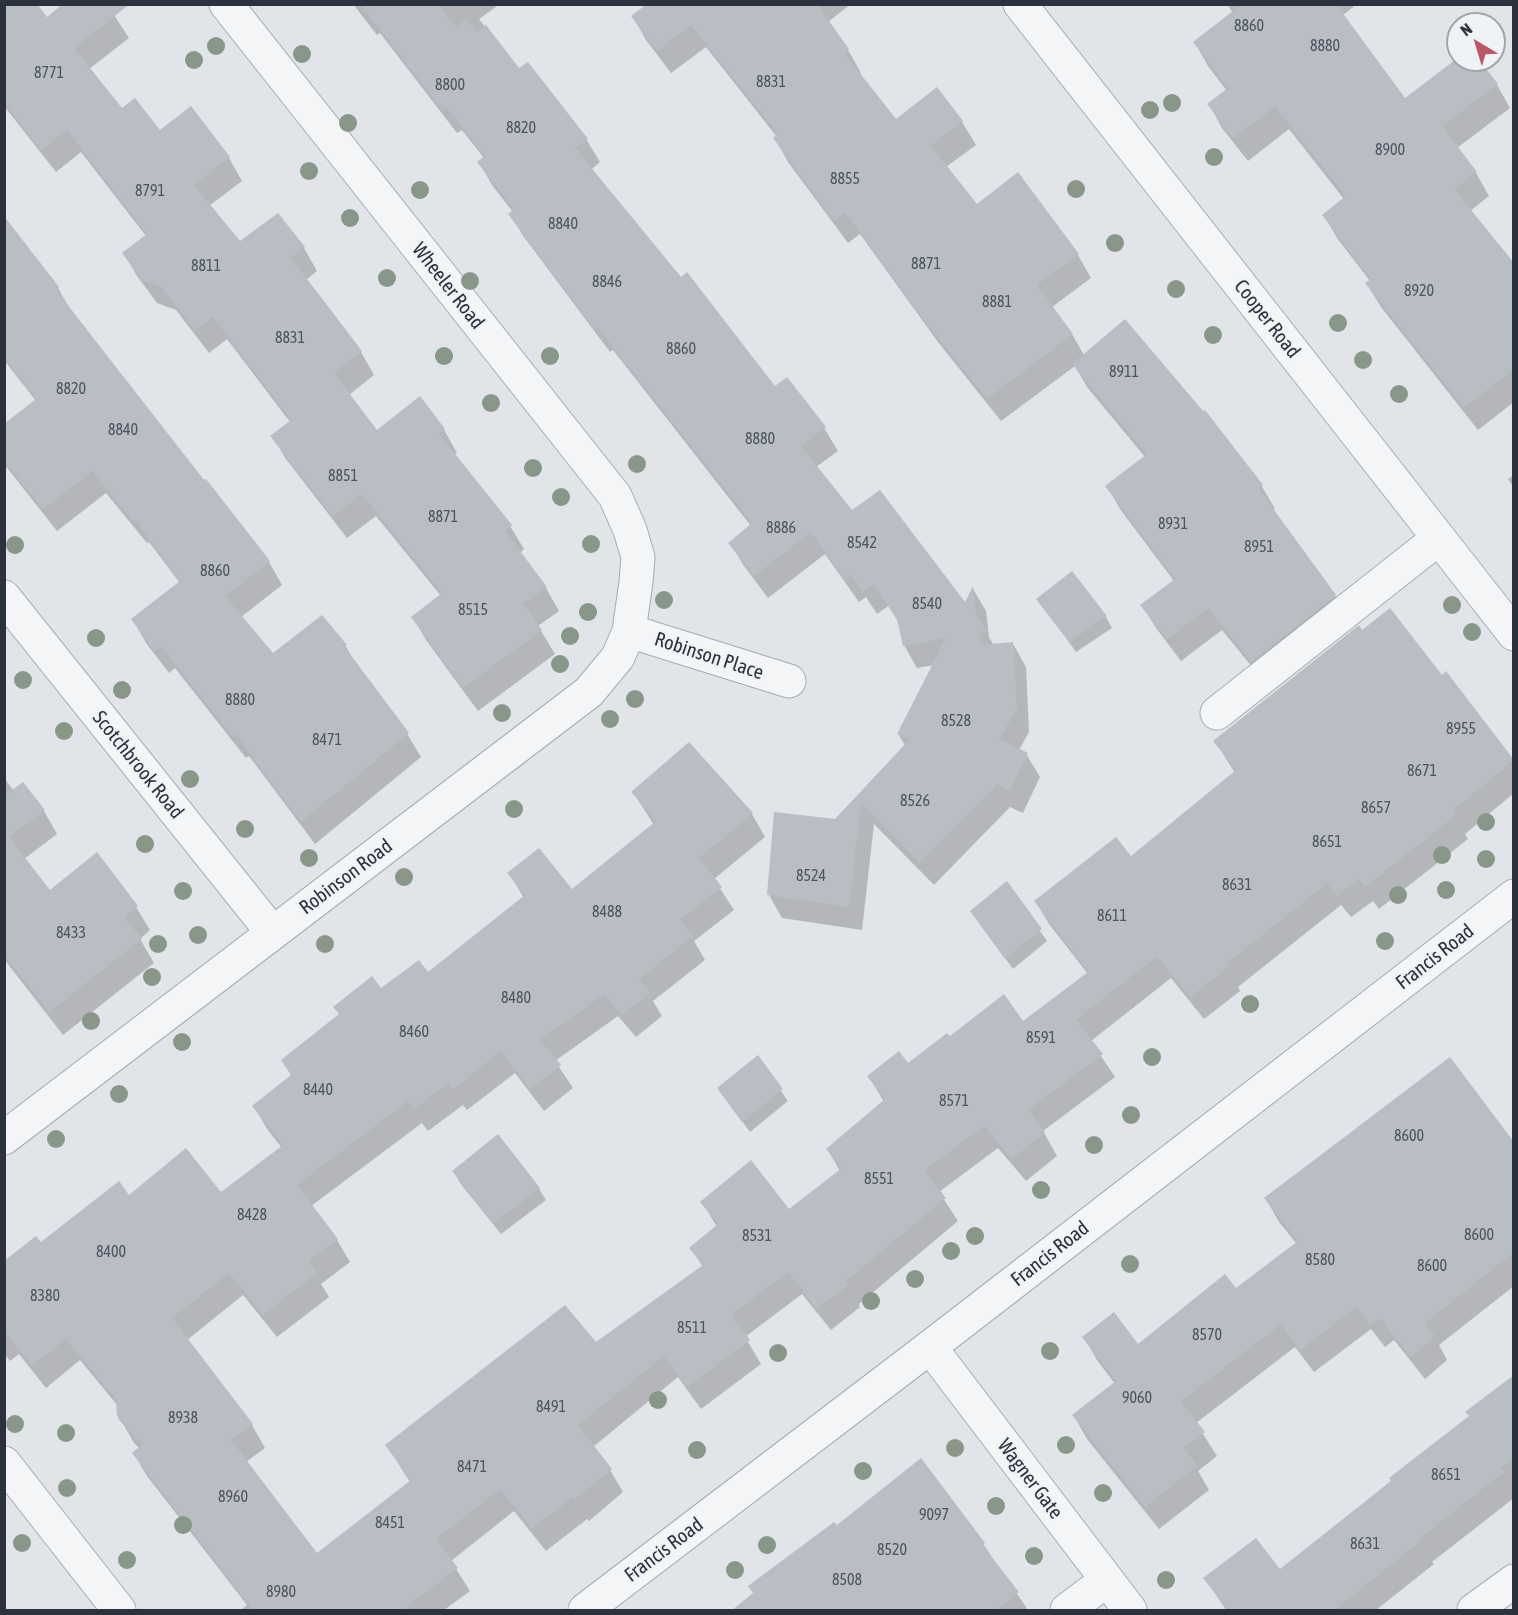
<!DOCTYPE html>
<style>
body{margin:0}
#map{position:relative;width:1518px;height:1615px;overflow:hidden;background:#e1e4e8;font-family:"Asap Condensed",sans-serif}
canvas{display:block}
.frame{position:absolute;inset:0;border:6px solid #2b323e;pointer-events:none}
.north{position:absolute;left:1446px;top:12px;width:60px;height:60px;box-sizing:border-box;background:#f0f3f6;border:2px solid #a1a6ac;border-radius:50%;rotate:322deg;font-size:16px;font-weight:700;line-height:24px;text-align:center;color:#2b323e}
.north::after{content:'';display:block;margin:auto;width:21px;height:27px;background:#be5564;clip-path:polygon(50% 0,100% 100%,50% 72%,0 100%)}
</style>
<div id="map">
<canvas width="1518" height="1615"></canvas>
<div class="frame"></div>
<div class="north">N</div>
</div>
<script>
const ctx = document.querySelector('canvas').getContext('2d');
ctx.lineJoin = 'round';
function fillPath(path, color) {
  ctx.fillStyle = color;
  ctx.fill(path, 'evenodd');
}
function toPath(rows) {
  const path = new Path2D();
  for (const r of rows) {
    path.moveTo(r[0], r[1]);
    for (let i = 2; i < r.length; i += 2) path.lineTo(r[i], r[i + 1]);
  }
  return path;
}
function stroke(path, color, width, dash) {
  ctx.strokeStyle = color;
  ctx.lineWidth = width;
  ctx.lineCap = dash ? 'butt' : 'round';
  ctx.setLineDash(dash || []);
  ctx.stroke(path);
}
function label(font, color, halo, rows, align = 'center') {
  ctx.font = font + ' "Asap Condensed",sans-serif';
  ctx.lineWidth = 4.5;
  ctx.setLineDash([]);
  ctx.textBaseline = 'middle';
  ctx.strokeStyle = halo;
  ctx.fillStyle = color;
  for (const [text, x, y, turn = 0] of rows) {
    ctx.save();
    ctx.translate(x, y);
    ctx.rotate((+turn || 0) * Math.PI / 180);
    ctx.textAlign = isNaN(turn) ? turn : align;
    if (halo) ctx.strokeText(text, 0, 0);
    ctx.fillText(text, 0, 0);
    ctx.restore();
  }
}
const shadow = toPath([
 [4,4,47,19,107,4,129,38,89,69,122,111,160,132,229,158,242,181,209,206,239,243,278,215,304,248,317,271,306,280,361,352,374,375,349,395,377,432,420,398,444,430,457,453,454,455,510,526,524,549,520,553,546,588,559,611,538,626,555,654,478,711,426,640,413,617,441,596,376,516,347,538,286,459,272,436,290,422,227,339,209,353,176,310,157,303,137,276,124,253,146,236,81,152,56,172,4,106],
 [353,4,500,4,479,19,519,71,586,139,600,162,591,170,680,279,775,388,787,379,824,428,838,451,816,467,852,512,965,604,973,589,986,611,989,637,994,646,1013,644,1026,667,1029,732,1019,750,1026,754,1040,777,1023,813,1010,807,934,885,874,824,862,930,782,918,769,895,905,745,898,734,934,665,917,668,904,645,900,624,888,606,877,614,866,597,859,602,825,554,768,598,744,566,730,543,751,526,613,350,610,352,524,237,510,214,513,212,492,185,479,162,484,158,462,130,457,133,380,33,377,35],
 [649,4,851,4,828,22,848,50,861,73,859,75,896,121,937,89,962,122,976,145,946,167,977,206,1078,255,1091,278,1052,307,1072,334,1084,355,1261,485,1275,509,1272,510,1335,596,1348,619,1266,684,1222,630,1181,661,1156,628,1142,605,1174,581,1120,509,1107,486,1145,457,1087,387,1075,366,1001,421,938,342,860,234,848,243,788,162,775,138,777,137,706,47,671,73,646,40,633,17],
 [1227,4,1357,4,1343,15,1405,100,1458,59,1477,60,1497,85,1510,108,1457,148,1476,173,1489,196,1470,211,1514,264,1514,402,1478,430,1381,307,1367,284,1370,281,1337,238,1324,215,1344,199,1289,129,1248,161,1222,128,1209,104,1227,91,1208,66,1195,43,1233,13],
 [4,218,58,288,71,311,203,482,269,562,282,585,241,617,273,655,345,645,358,667,407,734,421,757,315,844,249,756,246,758,175,668,169,673,146,643,133,620,180,583,149,542,147,543,106,493,57,531,4,464,4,426,36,401,4,360],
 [1514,475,1514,488,1508,479],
 [1038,599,1106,617,1112,628,1076,652],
 [1362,632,1441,677,1446,673,1514,761,1514,793,1465,834,1468,839,1379,909,1373,901,1351,917,1341,905,1238,987,1240,991,1204,1019,1171,978,1091,1041,1115,1077,1043,1131,1057,1156,1026,1181,998,1148,939,1192,958,1221,859,1304,860,1307,831,1330,802,1294,745,1337,761,1364,701,1409,678,1377,593,1447,610,1470,623,1492,589,1521,587,1519,546,1551,514,1511,451,1561,470,1591,444,1610,241,1610,247,1605,147,1476,134,1454,140,1449,134,1443,121,1420,118,1406,80,1360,46,1388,19,1354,10,1361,4,1353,4,1263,129,1197,221,1194,282,1148,267,1129,254,1106,292,1076,283,1061,381,990,427,974,524,898,509,873,571,891,654,825,633,792,689,744,752,814,765,837,714,879,734,910,694,941,705,960,653,1001,662,1016,636,1037,618,1016,555,1061,573,1088,544,1111,515,1073,467,1110,463,1105,428,1131,422,1123,311,1206,337,1240,350,1262,321,1284,329,1297,277,1337,243,1295,187,1340,252,1425,265,1448,246,1462,317,1555,410,1482,387,1446,595,1344,703,1267,691,1248,717,1227,702,1202,789,1211,840,1171,828,1150,884,1102,869,1077,908,1065,949,1038,1022,1024,1088,974,1049,924,1036,902,1131,858,1235,773,1215,741],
 [4,778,14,791,22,784,44,811,57,834,24,859,50,892,136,907,150,930,140,939,154,963,63,1035,4,959],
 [1006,883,1047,941,1013,969,972,912],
 [757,1057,788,1101,750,1132,719,1089],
 [498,1136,539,1189,546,1200,501,1234,460,1183,454,1171],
 [1514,1145,1514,1286,1439,1345,1447,1360,1425,1379,1394,1340,1385,1347,1371,1329,1314,1372,1295,1347,1196,1423,1217,1456,1198,1471,1209,1490,1159,1529,1087,1439,1074,1416,1115,1384,1097,1360,1084,1337,1138,1346,1236,1290,1296,1243,1279,1222,1266,1199],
 [1514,1377,1514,1498,1432,1562,1434,1564,1376,1610,1226,1610,1205,1578,1280,1571,1470,1417],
 [836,1528,983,1544,1028,1610,733,1610]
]);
const building = toPath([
 [4,4,37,4,47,17,63,4,130,4,74,48,122,108,135,98,160,130,191,106,230,157,194,185,240,241,278,213,305,247,291,258,362,351,334,373,377,430,420,396,445,429,439,434,512,525,505,531,547,587,523,604,542,630,463,688,411,617,442,593,362,494,333,516,270,436,291,420,213,317,195,330,161,287,142,280,122,253,147,234,67,130,41,150,4,102],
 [360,4,438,4,456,27,466,19,477,32,486,25,519,68,528,62,588,139,575,148,681,277,687,272,775,386,787,377,826,427,801,446,852,510,880,490,965,602,973,586,977,617,988,631,979,632,981,645,1013,642,1017,709,999,739,1028,753,1010,791,997,784,920,863,861,803,849,907,767,895,774,812,835,819,909,740,897,734,946,638,903,646,897,619,874,584,863,592,851,575,845,580,811,532,754,576,728,543,752,523,598,328,595,330,508,214,514,209,477,162,485,156,447,108,443,111],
 [647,4,817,4,849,49,844,53,896,119,937,87,963,121,931,146,977,204,1018,172,1079,254,1037,285,1073,334,987,399,923,319,845,212,834,221,773,138,778,134,691,25,657,51,631,16],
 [1242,4,1336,4,1405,98,1455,60,1479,60,1498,84,1442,126,1477,172,1454,189,1514,263,1514,369,1464,408,1365,283,1371,279,1322,215,1346,196,1275,107,1233,138,1207,104,1228,88,1193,42],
 [4,216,59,287,56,290,204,480,206,479,270,561,225,596,273,653,322,615,347,645,344,646,409,733,301,822,235,733,232,736,161,646,154,651,131,619,180,581,135,519,133,521,92,471,43,509,4,461,4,424,36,399,4,356],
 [1125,319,1203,411,1205,410,1263,485,1258,488,1336,595,1251,662,1208,608,1167,639,1140,605,1175,579,1105,486,1147,454,1072,364],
 [1072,571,1107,616,1069,642,1036,599],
 [1390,608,1442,675,1446,671,1514,760,1452,811,1456,815,1365,887,1359,879,1337,896,1327,883,1226,964,1228,967,1190,997,1157,956,1076,1020,1103,1054,1028,1110,1045,1132,1012,1159,984,1126,924,1171,946,1198,846,1281,849,1284,817,1309,788,1272,731,1315,750,1340,687,1387,664,1356,578,1425,612,1469,575,1499,573,1497,532,1529,500,1489,436,1539,458,1568,401,1611,254,1611,132,1453,143,1444,119,1420,117,1415,116,1399,66,1339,32,1366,4,1331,4,1261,36,1236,41,1242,119,1181,129,1195,186,1148,221,1192,283,1145,252,1106,291,1075,281,1060,339,1014,333,1007,372,976,381,988,419,960,428,972,525,895,507,873,539,848,572,889,656,821,631,792,689,742,753,813,699,858,722,887,680,920,693,936,639,979,650,993,622,1015,604,994,540,1040,561,1065,530,1089,501,1051,453,1089,449,1083,414,1109,408,1101,297,1185,338,1239,308,1261,317,1273,263,1315,229,1273,172,1318,253,1424,231,1440,317,1553,411,1480,385,1445,565,1305,596,1342,703,1265,689,1248,718,1224,700,1202,751,1160,789,1209,842,1168,826,1149,885,1099,867,1076,899,1051,908,1063,947,1033,950,1036,1004,994,1023,1021,1088,972,1034,901,1116,837,1131,856,1236,770,1213,741,1359,625,1362,630],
 [23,782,45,810,9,837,50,890,97,852,138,906,124,917,142,939,49,1012,4,955,4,796],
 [1007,881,1042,929,1005,959,970,911],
 [758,1055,783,1089,742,1122,717,1088],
 [1450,1057,1514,1142,1514,1252,1425,1323,1435,1336,1411,1357,1380,1318,1370,1325,1356,1307,1300,1350,1281,1324,1181,1401,1205,1432,1184,1448,1197,1466,1145,1507,1072,1415,1116,1381,1082,1337,1114,1312,1138,1344,1225,1274,1236,1288,1298,1241,1264,1198],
 [498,1134,540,1188,493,1223,452,1171],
 [1514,1375,1514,1458,1500,1468,1504,1472,1420,1538,1422,1540,1333,1611,1229,1611,1203,1578,1256,1538,1280,1569,1391,1481,1389,1478,1469,1416,1465,1412],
 [921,1458,985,1543,982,1545,1019,1592,995,1611,731,1611,753,1593,748,1586,834,1522,837,1525]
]);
const minor = toPath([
 [1020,4,1514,634],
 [4,597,272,932],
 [629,631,789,681],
 [1217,713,1439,538],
 [4,1138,589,692,618,657,629,631,636,582,638,557,630,530,615,496,226,4],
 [930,1347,1130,1610],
 [4,1463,119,1610],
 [585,1610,930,1347,1514,896],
 [1067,1610,1107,1580],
 [1474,1610,1514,1581]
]);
const trees = [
 [216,46],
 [302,54],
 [194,60],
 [1172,103],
 [1150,110],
 [348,123],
 [1214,157],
 [309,171],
 [1076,189],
 [420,190],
 [350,218],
 [1115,243],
 [387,278],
 [470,281],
 [1176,289],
 [1338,323],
 [1213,335],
 [444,356],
 [550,356],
 [1363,360],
 [1399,394],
 [491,403],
 [637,464],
 [533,468],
 [561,497],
 [591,544],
 [15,545],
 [664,600],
 [1452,605],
 [588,612],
 [1472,632],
 [570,636],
 [96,638],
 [560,664],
 [23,680],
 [122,690],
 [635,699],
 [502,713],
 [610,719],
 [64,731],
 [190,779],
 [514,809],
 [1486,822],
 [245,829],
 [145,844],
 [1442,855],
 [309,858],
 [1486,859],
 [404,877],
 [1446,890],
 [183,891],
 [1398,895],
 [198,935],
 [1385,941],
 [158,944],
 [325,944],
 [152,977],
 [1250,1004],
 [91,1021],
 [182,1042],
 [1152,1057],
 [119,1094],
 [1131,1115],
 [56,1139],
 [1094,1145],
 [1041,1190],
 [975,1236],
 [951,1251],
 [1130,1264],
 [915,1279],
 [871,1301],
 [1050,1351],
 [778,1353],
 [658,1400],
 [15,1424],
 [66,1433],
 [1066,1445],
 [955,1448],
 [697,1450],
 [863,1471],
 [67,1488],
 [1103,1493],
 [996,1506],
 [183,1525],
 [22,1543],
 [767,1545],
 [1034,1556],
 [127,1560],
 [735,1570],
 [1166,1580]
];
const numberNames = [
 ["8860",1249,26],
 ["8880",1325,46],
 ["8771",49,73],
 ["8831",771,82],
 ["8800",450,85],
 ["8820",521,128],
 ["8900",1390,150],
 ["8855",845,179],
 ["8791",150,191],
 ["8840",563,224],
 ["8871",926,264],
 ["8811",206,266],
 ["8846",607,282],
 ["8920",1419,291],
 ["8881",997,302],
 ["8831",290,338],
 ["8860",681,349],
 ["8911",1124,372],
 ["8820",71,389],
 ["8840",123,430],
 ["8880",760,439],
 ["8851",343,476],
 ["8871",443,517],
 ["8931",1173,524],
 ["8886",781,528],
 ["8542",862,543],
 ["8951",1259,547],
 ["8860",215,571],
 ["8540",927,604],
 ["8515",473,610],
 ["8880",240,700],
 ["8528",956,721],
 ["8955",1461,729],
 ["8471",327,740],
 ["8671",1422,771],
 ["8526",915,801],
 ["8657",1376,808],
 ["8651",1327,842],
 ["8524",811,876],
 ["8631",1237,885],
 ["8488",607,912],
 ["8611",1112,916],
 ["8433",71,933],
 ["8480",516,998],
 ["8460",414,1032],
 ["8591",1041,1038],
 ["8440",318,1090],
 ["8571",954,1101],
 ["8600",1409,1136],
 ["8551",879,1179],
 ["8428",252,1215],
 ["8600",1479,1235],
 ["8531",757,1236],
 ["8400",111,1252],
 ["8580",1320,1260],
 ["8600",1432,1266],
 ["8380",45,1296],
 ["8511",692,1328],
 ["8570",1207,1335],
 ["9060",1137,1398],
 ["8491",551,1407],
 ["8938",183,1418],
 ["8471",472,1467],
 ["8651",1446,1475],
 ["8960",233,1497],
 ["9097",934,1515],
 ["8451",390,1523],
 ["8631",1365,1544],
 ["8520",892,1550],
 ["8508",847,1580],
 ["8980",281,1592]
];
const streetNames = [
 ["Wheeler Road",448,286,52],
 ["Cooper Road",1267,319,52],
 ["Robinson Place",709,656,18],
 ["Scotchbrook Road",138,765,51],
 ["Robinson Road",346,877,-37],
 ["Francis Road",1435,957,-38],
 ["Francis Road",1050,1254,-38],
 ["Wagner Gate",1030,1479,53],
 ["Francis Road",664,1550,-37]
];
fillPath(shadow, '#0003');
fillPath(building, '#b9bdc4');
stroke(minor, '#a7abb2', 35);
stroke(minor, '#f3f5f7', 33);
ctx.fillStyle = '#889788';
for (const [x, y] of trees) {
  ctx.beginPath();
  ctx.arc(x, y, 9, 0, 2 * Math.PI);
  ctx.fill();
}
label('16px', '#4e5560', null, numberNames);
label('20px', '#2b323e', '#f0f3f6', streetNames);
</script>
